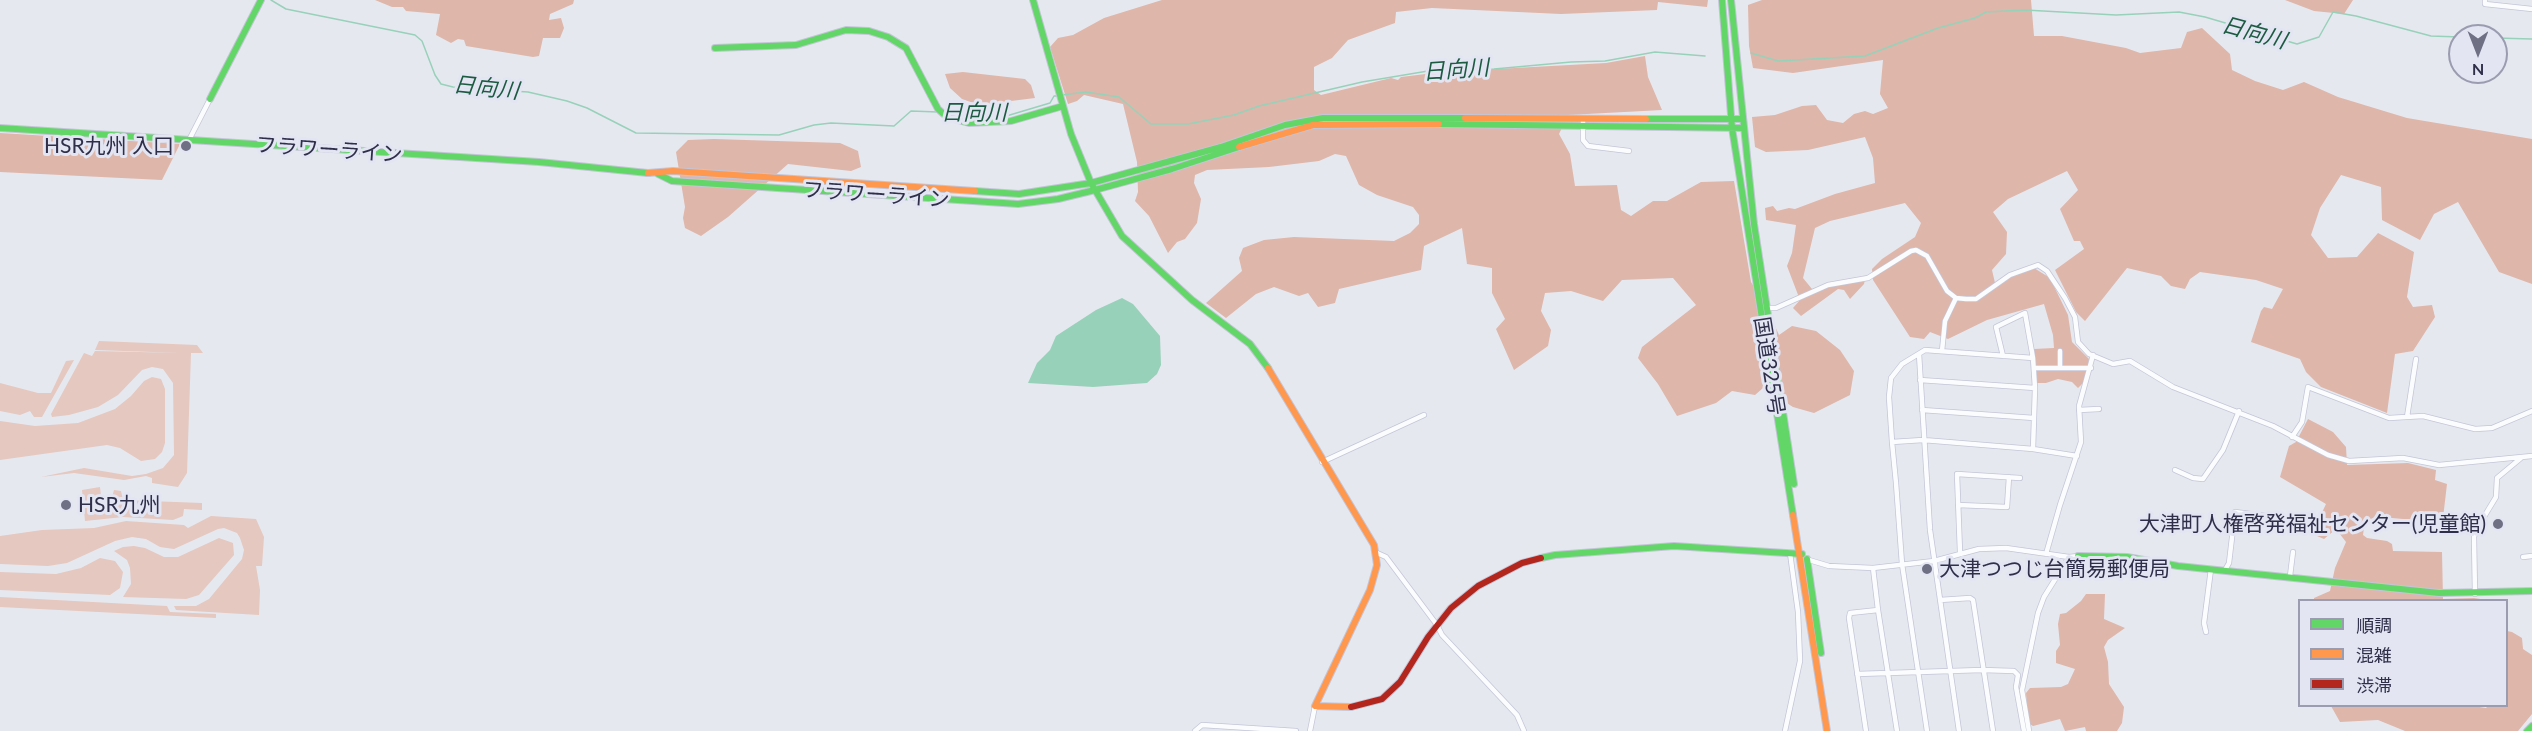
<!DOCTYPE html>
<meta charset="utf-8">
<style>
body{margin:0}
#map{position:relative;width:2532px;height:731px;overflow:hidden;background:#e6e8f0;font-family:Lato,"Noto Sans JP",sans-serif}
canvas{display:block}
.legend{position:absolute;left:2298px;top:599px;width:210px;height:108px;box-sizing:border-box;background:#e3e5f3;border:2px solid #9b9caf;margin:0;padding:8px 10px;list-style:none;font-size:18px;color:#2f2f4a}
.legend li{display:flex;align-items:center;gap:12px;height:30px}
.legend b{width:30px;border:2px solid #9b9caf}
.north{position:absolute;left:2448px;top:24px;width:60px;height:60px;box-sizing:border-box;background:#e3e5f3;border:2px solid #9b9caf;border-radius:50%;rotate:180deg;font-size:16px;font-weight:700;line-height:24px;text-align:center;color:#2f2f4a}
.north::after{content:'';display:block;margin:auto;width:21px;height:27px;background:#6f7084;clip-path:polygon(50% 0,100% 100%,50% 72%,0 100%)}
</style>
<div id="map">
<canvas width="2532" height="731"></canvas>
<ul class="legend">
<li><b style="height:8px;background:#63d668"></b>順調</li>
<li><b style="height:8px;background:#ff974d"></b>混雑</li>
<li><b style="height:8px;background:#b3261e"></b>渋滞</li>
</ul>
<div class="north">N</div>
</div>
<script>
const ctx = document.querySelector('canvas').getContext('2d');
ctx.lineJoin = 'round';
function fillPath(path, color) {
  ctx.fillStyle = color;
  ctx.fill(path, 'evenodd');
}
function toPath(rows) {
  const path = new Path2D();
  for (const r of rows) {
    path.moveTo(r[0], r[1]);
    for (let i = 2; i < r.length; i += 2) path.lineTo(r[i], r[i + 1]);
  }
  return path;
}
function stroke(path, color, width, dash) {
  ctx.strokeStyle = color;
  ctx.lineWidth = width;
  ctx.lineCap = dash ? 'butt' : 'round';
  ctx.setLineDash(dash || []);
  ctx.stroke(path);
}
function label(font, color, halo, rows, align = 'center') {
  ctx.font = font + ' Lato,"Noto Sans JP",sans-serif';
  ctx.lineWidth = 6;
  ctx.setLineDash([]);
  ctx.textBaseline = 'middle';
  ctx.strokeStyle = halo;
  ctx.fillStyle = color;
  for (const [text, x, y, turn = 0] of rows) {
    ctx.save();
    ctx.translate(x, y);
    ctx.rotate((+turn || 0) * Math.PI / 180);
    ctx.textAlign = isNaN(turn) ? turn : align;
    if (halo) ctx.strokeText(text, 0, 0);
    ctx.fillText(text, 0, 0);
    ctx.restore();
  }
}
const green = toPath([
 [99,341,197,345,203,353,191,353,187,473,178,487,152,483,152,478,146,476,124,480,74,473,41,477,84,468,132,476,146,474,163,468,174,455,173,383,163,369,152,367,142,370,118,395,98,407,69,415,52,417,51,414,84,353,92,356,95,351,182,353,95,350],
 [74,360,42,417,34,417,30,411,20,415,0,411,0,383,38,393,51,393,66,361],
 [152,377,161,379,165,389,165,443,162,452,155,459,141,461,120,448,107,445,0,460,0,421,35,426,78,423,115,409,131,396,144,381],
 [100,487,101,496,112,497,114,490,121,491,123,500,202,503,202,510,184,509,183,516,173,520,123,517,85,521,82,490],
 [211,516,256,519,264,537,262,566,256,566,260,590,259,615,176,610,174,606,196,606,209,599,242,559,244,550,240,538,237,533,224,528,218,529,174,549,160,547,146,539,132,537,115,541,67,563,48,566,0,564,0,536,42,530,94,528,126,521,184,525,188,528],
 [219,538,233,543,234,555,199,595,186,599,123,597,131,584,130,568,127,560,114,551,123,547,134,546,145,548,164,557,178,557],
 [100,558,115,561,123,572,120,588,110,595,0,590,0,572,56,574,81,568],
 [0,597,167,606,170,612,216,614,216,618,0,607]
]);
const forest = toPath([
 [375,0,574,0,573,4,550,14,549,20,561,18,564,28,560,38,543,38,539,56,533,57,466,46,464,40,458,39,451,43,436,35,440,14,406,11,403,7,392,7],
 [1162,0,1708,0,1707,7,1658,2,1657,10,1561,14,1432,8,1396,12,1395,23,1348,40,1332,58,1314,67,1314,90,1321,95,1391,78,1398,80,1401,77,1442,72,1606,63,1645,56,1648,77,1662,110,1568,115,1559,134,1570,154,1575,186,1617,185,1621,210,1631,216,1653,201,1667,201,1701,182,1734,181,1751,282,1767,308,1779,335,1792,326,1816,331,1840,350,1854,371,1850,395,1814,413,1793,407,1763,388,1755,395,1732,391,1716,403,1677,416,1658,384,1638,358,1642,347,1696,305,1673,278,1622,280,1603,301,1571,291,1545,293,1541,311,1551,330,1548,346,1514,370,1496,329,1505,319,1492,293,1492,268,1467,264,1462,228,1424,246,1421,270,1339,289,1335,303,1318,307,1308,293,1299,296,1274,287,1256,294,1226,318,1206,303,1242,271,1239,258,1243,248,1264,240,1294,237,1394,241,1410,233,1419,224,1419,215,1413,207,1377,195,1359,185,1346,156,1335,154,1319,161,1269,167,1207,170,1195,175,1194,183,1201,199,1197,223,1185,239,1177,242,1168,253,1149,216,1135,201,1138,192,1137,162,1123,104,1084,95,1077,101,1068,104,1050,47,1058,38,1073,35,1104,18],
 [1762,0,2031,0,2034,36,2062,36,2126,48,2140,53,2181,48,2187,32,2202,28,2230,54,2232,70,2255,81,2283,90,2304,82,2338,97,2407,118,2532,139,2532,284,2499,272,2458,202,2434,214,2420,240,2382,220,2381,187,2341,175,2320,208,2311,235,2328,258,2357,257,2378,233,2414,252,2407,297,2413,307,2432,305,2435,317,2413,351,2395,354,2387,413,2321,387,2306,372,2300,359,2251,342,2261,311,2264,307,2272,309,2283,289,2256,280,2200,272,2190,279,2185,289,2171,286,2161,276,2127,268,2085,321,2076,312,2055,270,2084,249,2080,241,2074,241,2060,209,2078,190,2067,171,2008,199,1993,212,2007,232,2006,254,1992,270,1995,283,2034,268,2050,278,2068,315,2072,342,2089,359,2085,381,2078,388,2072,382,2058,379,2046,383,2037,383,2034,349,2054,348,2053,335,2044,304,1987,320,1948,339,1930,332,1924,339,1910,337,1873,280,1872,269,1882,259,1915,237,1921,223,1905,203,1830,221,1815,228,1803,278,1812,289,1865,279,1864,284,1850,299,1844,290,1838,289,1801,316,1793,308,1800,300,1787,266,1792,253,1796,225,1766,220,1765,208,1773,206,1777,211,1789,208,1795,209,1835,194,1875,183,1873,158,1865,137,1808,150,1766,152,1755,147,1752,117,1775,115,1802,106,1816,105,1827,120,1843,123,1854,114,1865,111,1873,114,1888,108,1880,94,1883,60,1793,73,1753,68,1749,46,1748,5],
 [2285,0,2353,0,2344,14,2314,11],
 [963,72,1025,79,1031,85,1035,98,979,105,962,99,950,88,945,74],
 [0,133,180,144,162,180,0,172],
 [714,139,840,143,858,151,861,167,851,171,788,164,728,217,701,236,685,228,683,218,685,207,676,152,688,140],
 [2308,419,2333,432,2346,447,2347,465,2408,463,2436,470,2435,480,2447,484,2443,518,2426,521,2380,517,2365,520,2363,535,2367,538,2387,541,2392,544,2393,551,2442,552,2443,599,2474,598,2487,600,2314,600,2314,598,2330,591,2335,568,2346,542,2336,529,2324,539,2303,530,2317,523,2326,504,2280,477,2289,446,2296,442],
 [2086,594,2105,594,2104,619,2125,628,2108,640,2104,647,2108,662,2109,684,2124,707,2122,723,2117,731,2086,731,2085,727,2065,731,2060,719,2033,726,2028,723,2026,693,2030,688,2061,687,2068,684,2075,669,2056,663,2056,651,2060,645,2058,624,2060,614,2066,613,2081,601],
 [2507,631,2512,632,2522,638,2523,649,2532,655,2532,714,2518,731,2405,731,2378,720,2340,722,2331,706,2473,706,2486,708,2488,706,2506,706]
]);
const water = toPath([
 [1122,298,1133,304,1160,336,1161,365,1157,374,1147,383,1093,387,1028,383,1037,363,1050,350,1056,336,1096,310]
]);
const stream = toPath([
 [271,0,286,9,415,35,422,41,435,75,441,84,453,87,528,92,567,101,587,108,636,133,779,135,814,125,831,123,894,126,911,111,938,112],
 [2496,38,2532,39],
 [1751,53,1778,61,1865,56,1938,28,1975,18,1986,12,2025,10,2116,15,2179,12,2205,17,2297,44,2319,37,2333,12,2356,16,2431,36,2460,37],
 [1062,95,1086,92,1119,97,1151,124,1188,124,1234,115,1259,106,1362,82,1434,70,1494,69,1571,62,1605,61,1655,52,1705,56],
 [946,111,970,117,1003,117,1050,103,1054,96,1057,96]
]);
const street = toPath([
 [2485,0,2485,4,2532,9],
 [1583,120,1583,140,1588,146,1629,151],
 [189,140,210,99],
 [1767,308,1776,308,1828,285,1868,278,1911,251,1916,250,1927,256,1947,291,1956,298,1966,299,1976,299,2010,275,2038,265,2047,271,2065,298,2075,317,2078,342,2089,354,2113,364,2130,361,2173,387,2273,426,2328,455,2349,461,2403,458,2439,465,2532,456],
 [1942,351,1945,321,1956,298],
 [2060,351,2060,368],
 [1919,354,1930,530,1959,731],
 [2003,356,1996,327,2025,313,2033,358],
 [2034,368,2091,368],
 [1920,380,2035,388],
 [1922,410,2034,418],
 [2079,410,2099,409],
 [2407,417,2416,359],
 [2292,437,2302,422,2308,387,2389,418,2423,416,2475,429,2492,428,2532,411],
 [1892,442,1923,440,2033,449,2035,388,2033,358,1925,350,1902,364,1891,378,1889,397,1892,442,1896,483,1902,564,1927,731],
 [2033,449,2077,456],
 [1322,462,1424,415],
 [2175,470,2193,478,2203,479,2223,450,2239,411],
 [1958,505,2007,507,2009,477],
 [1960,552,1957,474,2020,478],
 [1377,553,1386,557,1437,625,1442,635,1517,715,1524,731],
 [2046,554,2060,505,2081,442,2079,406,2093,355],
 [2523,557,2532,556],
 [1809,560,1829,566,1873,568,1934,561,1979,549,2006,548,2069,557,2078,556],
 [2225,570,2229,563,2235,512,2267,516],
 [2290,576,2293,552],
 [2475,594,2474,537,2476,530,2496,497,2497,478,2521,458],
 [1940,600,1970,598,1973,600,1993,731],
 [1878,610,1897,731],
 [2206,632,2204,623,2211,569],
 [1857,674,1982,670,2014,671,2018,675,2016,687,2024,731],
 [1195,731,1202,725,1296,731],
 [1310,731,1315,706],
 [1785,731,1800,661,1798,612,1790,553],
 [1866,731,1849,618,1850,613,1878,610,1873,568],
 [2029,731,2022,690,2038,613,2044,597,2069,557]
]);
const fast = toPath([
 [1033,0,1071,134,1091,183,1122,236,1192,300,1250,344,1268,368],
 [1722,0,1732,128,1793,515],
 [1731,0,1754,224,1794,484],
 [715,48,796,45,846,30,869,31,888,37,906,48,938,109,947,117,969,123,1011,121,1063,106],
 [210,99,261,0],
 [1646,119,1743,119],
 [1439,124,1744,128],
 [0,128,539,162,648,173],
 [658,174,672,181,1018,204,1058,199,1095,190,1172,169,1239,147],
 [975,191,1019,194,1091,183,1221,147,1285,125,1323,118,1465,118],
 [2078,556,2127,557,2178,566,2439,593,2532,591],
 [1541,558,1555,555,1674,546,1802,554],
 [1807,559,1821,653],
 [2527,731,2532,726]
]);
const slow = toPath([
 [1465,118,1646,119],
 [1239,147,1313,125,1439,124],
 [648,173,673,171,975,191],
 [1268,368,1374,545,1377,565,1370,590,1315,706,1351,707],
 [1793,515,1827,731]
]);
const jam = toPath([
 [1351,707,1382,699,1400,682,1428,637,1451,608,1478,586,1522,563,1541,558]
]);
const markers = [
 [186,146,6,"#6f7084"],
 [66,505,6,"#6f7084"],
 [2498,524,6,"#6f7084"],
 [1927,569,6,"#6f7084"]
];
const poiNames = [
 ["HSR九州 入口",174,146],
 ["HSR九州",78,505,"left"],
 ["大津町人権啓発福祉センター(児童館)",2486,524],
 ["大津つつじ台簡易郵便局",1939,569,"left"]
];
const streetNames = [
 ["フラワーライン",329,150,4],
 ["フラワーライン",876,195,4],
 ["国道325号",1769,366,81]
];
const waterNames = [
 ["日向川",2254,33,15],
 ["日向川",1456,70,-4],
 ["日向川",486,88,6],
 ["日向川",974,113]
];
fillPath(green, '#e5c8bf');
fillPath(forest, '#deb6aa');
fillPath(water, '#98d1b9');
stroke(stream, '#98d1b9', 1.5);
stroke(street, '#c4c5d7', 6);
stroke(fast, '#c4c5d7', 8);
stroke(slow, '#c4c5d7', 8);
stroke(jam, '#c4c5d7', 8);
stroke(street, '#fbfcfd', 4.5);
stroke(fast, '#63d668', 6);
stroke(slow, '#ff974d', 6);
stroke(jam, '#b3261e', 6);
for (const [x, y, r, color] of markers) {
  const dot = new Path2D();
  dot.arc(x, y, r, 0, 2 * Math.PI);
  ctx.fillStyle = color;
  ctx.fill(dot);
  stroke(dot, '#e3e5f3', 2);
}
label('21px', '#2f2f4a', '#e3e5f3', poiNames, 'right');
label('21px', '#2f2f4a', '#e3e5f3', streetNames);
label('italic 22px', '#1c5b41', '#e3e5f3', waterNames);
</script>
